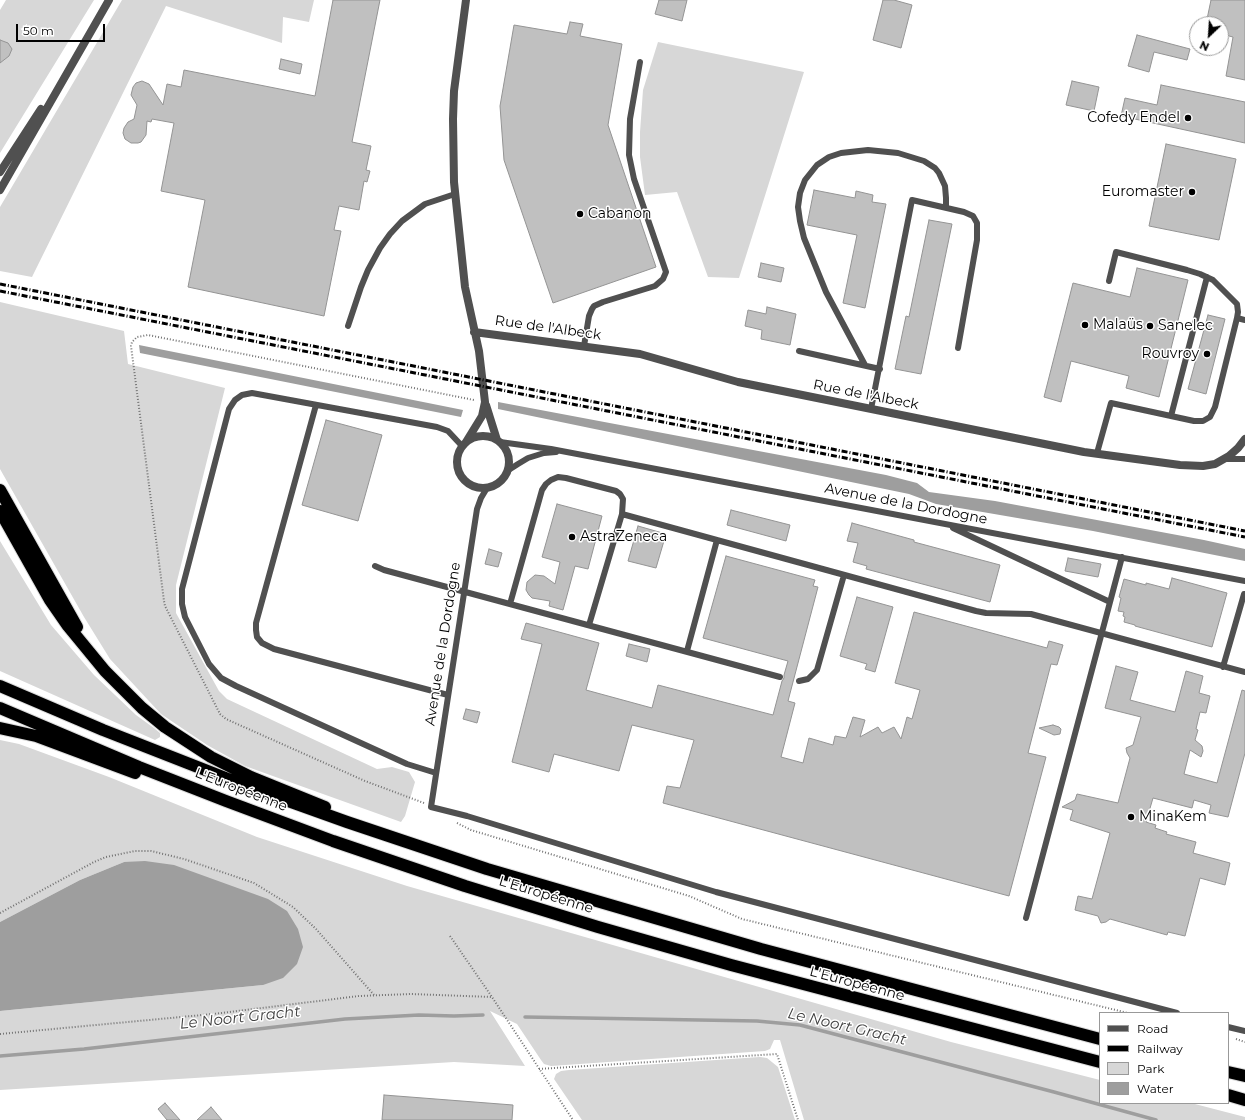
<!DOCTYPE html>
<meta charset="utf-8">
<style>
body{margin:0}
#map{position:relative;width:1245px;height:1120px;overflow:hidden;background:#fff;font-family:Montserrat,sans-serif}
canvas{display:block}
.legend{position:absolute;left:1099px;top:1012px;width:130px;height:92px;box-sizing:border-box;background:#fff;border:1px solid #999;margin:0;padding:5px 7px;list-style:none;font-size:12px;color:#000}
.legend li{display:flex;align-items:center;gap:8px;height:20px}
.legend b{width:20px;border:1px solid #999}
.north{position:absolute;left:1189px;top:16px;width:40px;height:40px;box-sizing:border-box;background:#fff;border:1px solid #999;border-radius:50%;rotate:205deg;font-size:11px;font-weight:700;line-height:16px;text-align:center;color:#000}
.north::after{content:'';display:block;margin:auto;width:14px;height:18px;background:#000;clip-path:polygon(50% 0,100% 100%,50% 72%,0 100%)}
.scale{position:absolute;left:16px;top:24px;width:89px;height:18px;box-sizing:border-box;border:2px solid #000;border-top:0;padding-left:5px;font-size:12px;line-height:14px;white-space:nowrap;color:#000;-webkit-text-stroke:3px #fff;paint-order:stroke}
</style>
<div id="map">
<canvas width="1245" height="1120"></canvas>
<ul class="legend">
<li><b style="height:5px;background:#505050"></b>Road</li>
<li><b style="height:5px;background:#000"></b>Railway</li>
<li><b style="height:11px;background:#d7d7d7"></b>Park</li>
<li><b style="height:11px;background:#9e9e9e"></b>Water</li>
</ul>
<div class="north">N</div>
<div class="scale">50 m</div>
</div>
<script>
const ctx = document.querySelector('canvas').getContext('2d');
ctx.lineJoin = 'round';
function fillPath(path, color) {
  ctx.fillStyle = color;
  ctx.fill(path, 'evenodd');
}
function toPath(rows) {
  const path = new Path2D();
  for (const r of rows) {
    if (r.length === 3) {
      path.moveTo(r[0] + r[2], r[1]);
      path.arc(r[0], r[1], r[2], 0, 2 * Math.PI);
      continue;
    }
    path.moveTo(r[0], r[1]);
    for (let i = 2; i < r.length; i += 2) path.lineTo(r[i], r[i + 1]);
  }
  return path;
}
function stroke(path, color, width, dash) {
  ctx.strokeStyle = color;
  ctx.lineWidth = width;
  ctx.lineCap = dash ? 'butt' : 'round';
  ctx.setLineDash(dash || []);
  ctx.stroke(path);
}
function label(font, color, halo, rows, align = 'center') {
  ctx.font = font + ' Montserrat,sans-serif';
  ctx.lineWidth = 3;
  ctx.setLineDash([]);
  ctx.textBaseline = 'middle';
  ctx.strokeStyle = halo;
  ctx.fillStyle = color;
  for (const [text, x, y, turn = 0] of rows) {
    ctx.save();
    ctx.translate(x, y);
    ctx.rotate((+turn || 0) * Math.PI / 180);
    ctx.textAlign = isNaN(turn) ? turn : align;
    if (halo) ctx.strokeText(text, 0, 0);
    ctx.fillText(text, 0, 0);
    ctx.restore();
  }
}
const green = toPath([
 [6,0,94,0,0,153,0,10],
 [122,0,314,0,309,22,283,17,282,43,166,6,32,277,0,271,0,207],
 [658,42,804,72,739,278,708,277,677,192,645,195,640,157,640,132,643,90],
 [0,302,124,331,128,364,225,388,176,585,176,613,219,691,227,699,377,769,392,767,409,772,415,782,405,816,401,822,245,766,207,745,161,714,110,659,84,617,0,469],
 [0,541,51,625,94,675,136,715,154,728,160,733,160,737,155,740,0,671],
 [0,740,19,744,109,777,257,837,407,886,951,1042,1100,1080,1100,1103,1191,1103,1245,1117,1245,1120,804,1120,780,1040,774,1040,770,1049,765,1051,551,1066,544,1064,541,1060,517,1024,490,1011,525,1066,454,1062,0,1090,0,1011,263,985,124,862,80,880,0,922],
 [760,1057,767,1058,778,1067,795,1120,582,1120,554,1079,556,1074,561,1071,569,1070]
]);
const water = toPath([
 [139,345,463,410,461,417,140,353],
 [498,402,886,475,917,483,929,492,995,501,1204,540,1245,549,1245,561,1093,531,936,504,909,494,498,409],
 [145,861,174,865,268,899,287,911,298,929,303,947,297,964,283,978,263,985,0,1011,0,922,80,880,124,862]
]);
const stream = toPath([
 [525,1017,757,1021,800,1025,1054,1092,1156,1120],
 [0,1056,84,1049,345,1019,419,1015,454,1016,483,1015]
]);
const building = toPath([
 [333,0,380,0,352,142,371,146,366,170,370,171,367,182,364,181,359,210,339,206,334,230,341,231,324,316,188,287,205,200,161,191,174,123,152,119,151,122,147,121,146,135,141,142,138,143,131,143,125,139,123,133,124,128,128,122,134,119,137,105,131,95,133,87,136,83,142,81,149,84,163,105,167,84,181,87,184,70,315,96,333,0],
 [659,0,687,0,682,21,655,14,659,0],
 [883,0,894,0,912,5,901,48,873,40,883,0],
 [1211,0,1245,0,1245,80,1226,76,1233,37,1221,34,1221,24,1206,24,1211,0],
 [570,22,583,24,580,36,622,44,608,125,656,267,553,303,504,160,500,106,514,25,567,34,570,22],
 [1137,35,1190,49,1187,60,1154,52,1149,72,1128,66,1137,35],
 [0,40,8,43,12,49,9,56,0,63,0,40],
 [281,59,302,64,300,74,279,69,281,59],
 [1072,81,1099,87,1094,111,1066,105,1072,81],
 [1161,85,1245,102,1245,143,1121,116,1125,98,1157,105,1161,85],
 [1166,144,1236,159,1219,240,1149,226,1166,144],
 [814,190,855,198,856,191,873,195,872,202,886,204,865,308,843,303,857,235,807,225,814,190],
 [929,220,952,224,921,374,895,369,906,316,909,317,929,220],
 [761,263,784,268,781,282,758,277,761,263],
 [1137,268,1188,280,1159,397,1126,388,1129,376,1071,361,1061,402,1044,397,1073,283,1130,297,1137,268],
 [767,307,796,314,790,345,761,339,762,330,745,326,748,310,766,314,767,307],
 [1208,315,1225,319,1206,394,1188,389,1208,315],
 [326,420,382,435,358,521,302,505,326,420],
 [557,504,602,516,588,569,575,566,563,610,549,606,550,601,532,598,529,595,526,590,527,582,535,575,544,576,555,584,560,562,542,557,557,504],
 [731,510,790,525,786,541,727,525,731,510],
 [852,523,914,540,914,542,1000,565,990,602,866,569,867,566,853,562,858,543,847,541,852,523],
 [638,526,666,534,656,568,628,561,638,526],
 [489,549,502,553,498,567,485,564,489,549],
 [726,556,815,580,813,586,818,587,788,701,795,703,781,757,803,763,809,738,833,745,835,736,846,738,853,717,865,720,860,737,878,727,882,733,894,727,901,739,907,717,912,719,920,690,895,683,914,612,1047,648,1049,641,1063,645,1057,665,1051,664,1028,753,1046,757,1009,896,663,803,667,786,680,788,694,740,632,725,619,771,554,754,549,772,512,762,542,644,521,639,526,623,599,643,586,690,652,708,658,685,773,715,782,681,784,678,784,675,788,661,703,638,726,556],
 [1068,558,1101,564,1098,577,1065,571,1068,558],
 [1172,578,1227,593,1212,647,1135,626,1135,625,1124,622,1125,617,1123,616,1124,612,1118,611,1121,598,1119,597,1124,579,1146,585,1146,583,1169,589,1172,578],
 [857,597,893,607,875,672,865,669,867,664,840,656,857,597],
 [629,644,650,649,647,662,626,656,629,644],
 [1116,666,1138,672,1130,700,1175,712,1186,671,1203,676,1199,693,1210,696,1206,713,1200,712,1196,729,1198,730,1195,740,1202,746,1203,751,1201,757,1190,750,1184,774,1217,783,1242,690,1245,691,1245,753,1228,817,1209,813,1211,805,1194,800,1192,808,1153,798,1146,822,1156,825,1155,828,1167,832,1166,834,1196,842,1193,853,1230,863,1225,885,1200,878,1185,936,1168,932,1167,935,1110,919,1106,922,1101,923,1098,916,1075,910,1078,896,1092,899,1110,833,1070,820,1073,810,1062,807,1075,800,1077,794,1118,803,1130,758,1127,753,1126,748,1133,745,1141,717,1105,708,1116,666],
 [466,709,480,712,477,723,463,719,466,709],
 [1053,725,1059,727,1061,729,1060,734,1054,735,1039,728,1053,725],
 [384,1095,513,1105,512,1120,382,1120,384,1095],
 [165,1103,180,1120,167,1120,158,1109,165,1103],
 [211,1107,222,1120,197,1120,211,1107]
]);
const path = toPath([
 [424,803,365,781,226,719,220,714,165,606,164,601,131,346,132,342,137,337,148,335,474,400],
 [457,823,471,830,689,896,742,919,1128,1013],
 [0,913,94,862,106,857,135,851,151,851,184,859,254,883,293,907,316,929,374,995],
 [450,936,492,997,573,1120],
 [0,1034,213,1014,359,996,411,994,492,997],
 [1236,1039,1245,1042],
 [539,1069,777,1054,798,1120]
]);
const service = toPath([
 [1109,281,1116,252,1187,270,1200,274,1213,280,1237,304,1238,312,1237,318,1245,320],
 [348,326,361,287,368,270,380,248,390,234,402,221,425,204,455,194],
 [584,346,589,316,592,309,594,306,603,302,655,286,663,279,666,272,634,179,629,155,630,119,640,62],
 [799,351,880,369],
 [865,365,826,292,804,238,800,221,798,207,800,193,805,180,817,165,829,157,841,153,868,150,898,153,924,161,935,168,939,173,945,186,946,198,946,207],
 [316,405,256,623,256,630,257,637,262,643,274,649,448,695],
 [871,409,912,200,964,212,973,216,977,223,977,240,958,348],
 [1171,416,1207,277],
 [500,442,551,449,1245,581],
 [1097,453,1111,403,1194,421,1203,421,1210,417,1215,407,1237,318],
 [1225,459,1245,459],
 [507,471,518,464,528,458,544,453,556,452],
 [487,488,481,498,477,509,431,807,467,816,716,892,1177,1013],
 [622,514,976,611,986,613,1031,614,1245,672],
 [953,528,1110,602],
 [375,566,384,570,780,677],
 [510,604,542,490,546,484,551,480,558,477,566,478,616,491,620,494,623,499,622,514,589,625],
 [687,651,717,540],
 [1223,667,1244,594],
 [799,681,808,679,817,670,844,575],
 [436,773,407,764,236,686,221,678,209,664,185,617,182,604,182,589,229,409,235,400,242,395,252,393,437,427,448,431,462,446],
 [1026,918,1122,557],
 [1228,1027,1245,1031]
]);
const minor = toPath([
 [466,0,454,91,453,119,454,182,465,287,479,351,485,402,482,416,466,442],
 [474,332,640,354,738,382,1084,452,1180,465,1203,466,1215,464,1229,456,1238,448,1245,439],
 [486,405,497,440],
 [483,462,26]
]);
const tertiary = toPath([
 [0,172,41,109],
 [0,190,109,0]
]);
const motorway = toPath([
 [0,490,77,627],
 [0,511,50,600,68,626,105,671,142,708,165,727,211,757,251,777,325,807],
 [0,686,103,730,241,784,347,822,487,869,761,949,1100,1039],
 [0,708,139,767,226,801,333,841,465,886,598,927,731,965,1100,1062],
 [0,728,36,736,135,773],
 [1228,1072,1245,1076],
 [1228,1095,1245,1100]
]);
const rail = toPath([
 [0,284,1245,531],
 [0,291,1245,537]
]);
const markers = [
 [1188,118,4,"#000"],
 [1192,192,4,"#000"],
 [580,214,4,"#000"],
 [1085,325,4,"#000"],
 [1150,326,4,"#000"],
 [1207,354,4,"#000"],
 [572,537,4,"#000"],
 [1131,817,4,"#000"]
];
const poiNames = [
 ["Cofedy Endel",1180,118,"right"],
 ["Euromaster",1184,192,"right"],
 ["Cabanon",588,214],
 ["Malaüs",1093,325],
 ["Sanelec",1158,326],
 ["Rouvroy",1199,354,"right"],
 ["AstraZeneca",580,537],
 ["MinaKem",1139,817]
];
const streetNames = [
 ["Rue de l'Albeck",548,328,8],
 ["Rue de l'Albeck",866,395,11],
 ["Avenue de la Dordogne",906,504,11],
 ["Avenue de la Dordogne",443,644,-81],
 ["L'Européenne",241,790,21],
 ["L'Européenne",546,895,17],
 ["L'Européenne",857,984,15]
];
const waterNames = [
 ["Le Noort Gracht",240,1018,-6],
 ["Le Noort Gracht",847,1027,13]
];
fillPath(green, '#d7d7d7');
fillPath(water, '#9e9e9e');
stroke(stream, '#9e9e9e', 3.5);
fillPath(building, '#c0c0c0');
stroke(building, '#949494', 1);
stroke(motorway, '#dbdbdb', 14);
stroke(path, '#727272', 2, [1, 2]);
stroke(service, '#505050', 6);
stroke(minor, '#505050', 8);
stroke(tertiary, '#505050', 8);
stroke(motorway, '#000', 12);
stroke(rail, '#000', 3, [6, 2, 1, 2]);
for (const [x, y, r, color] of markers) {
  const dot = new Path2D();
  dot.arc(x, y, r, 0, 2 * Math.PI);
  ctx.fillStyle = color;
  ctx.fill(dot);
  stroke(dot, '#fff', 1.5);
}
label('14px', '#000', '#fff', poiNames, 'left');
label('14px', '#000', '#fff', streetNames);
label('italic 15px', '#3f3f3f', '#fff', waterNames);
</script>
